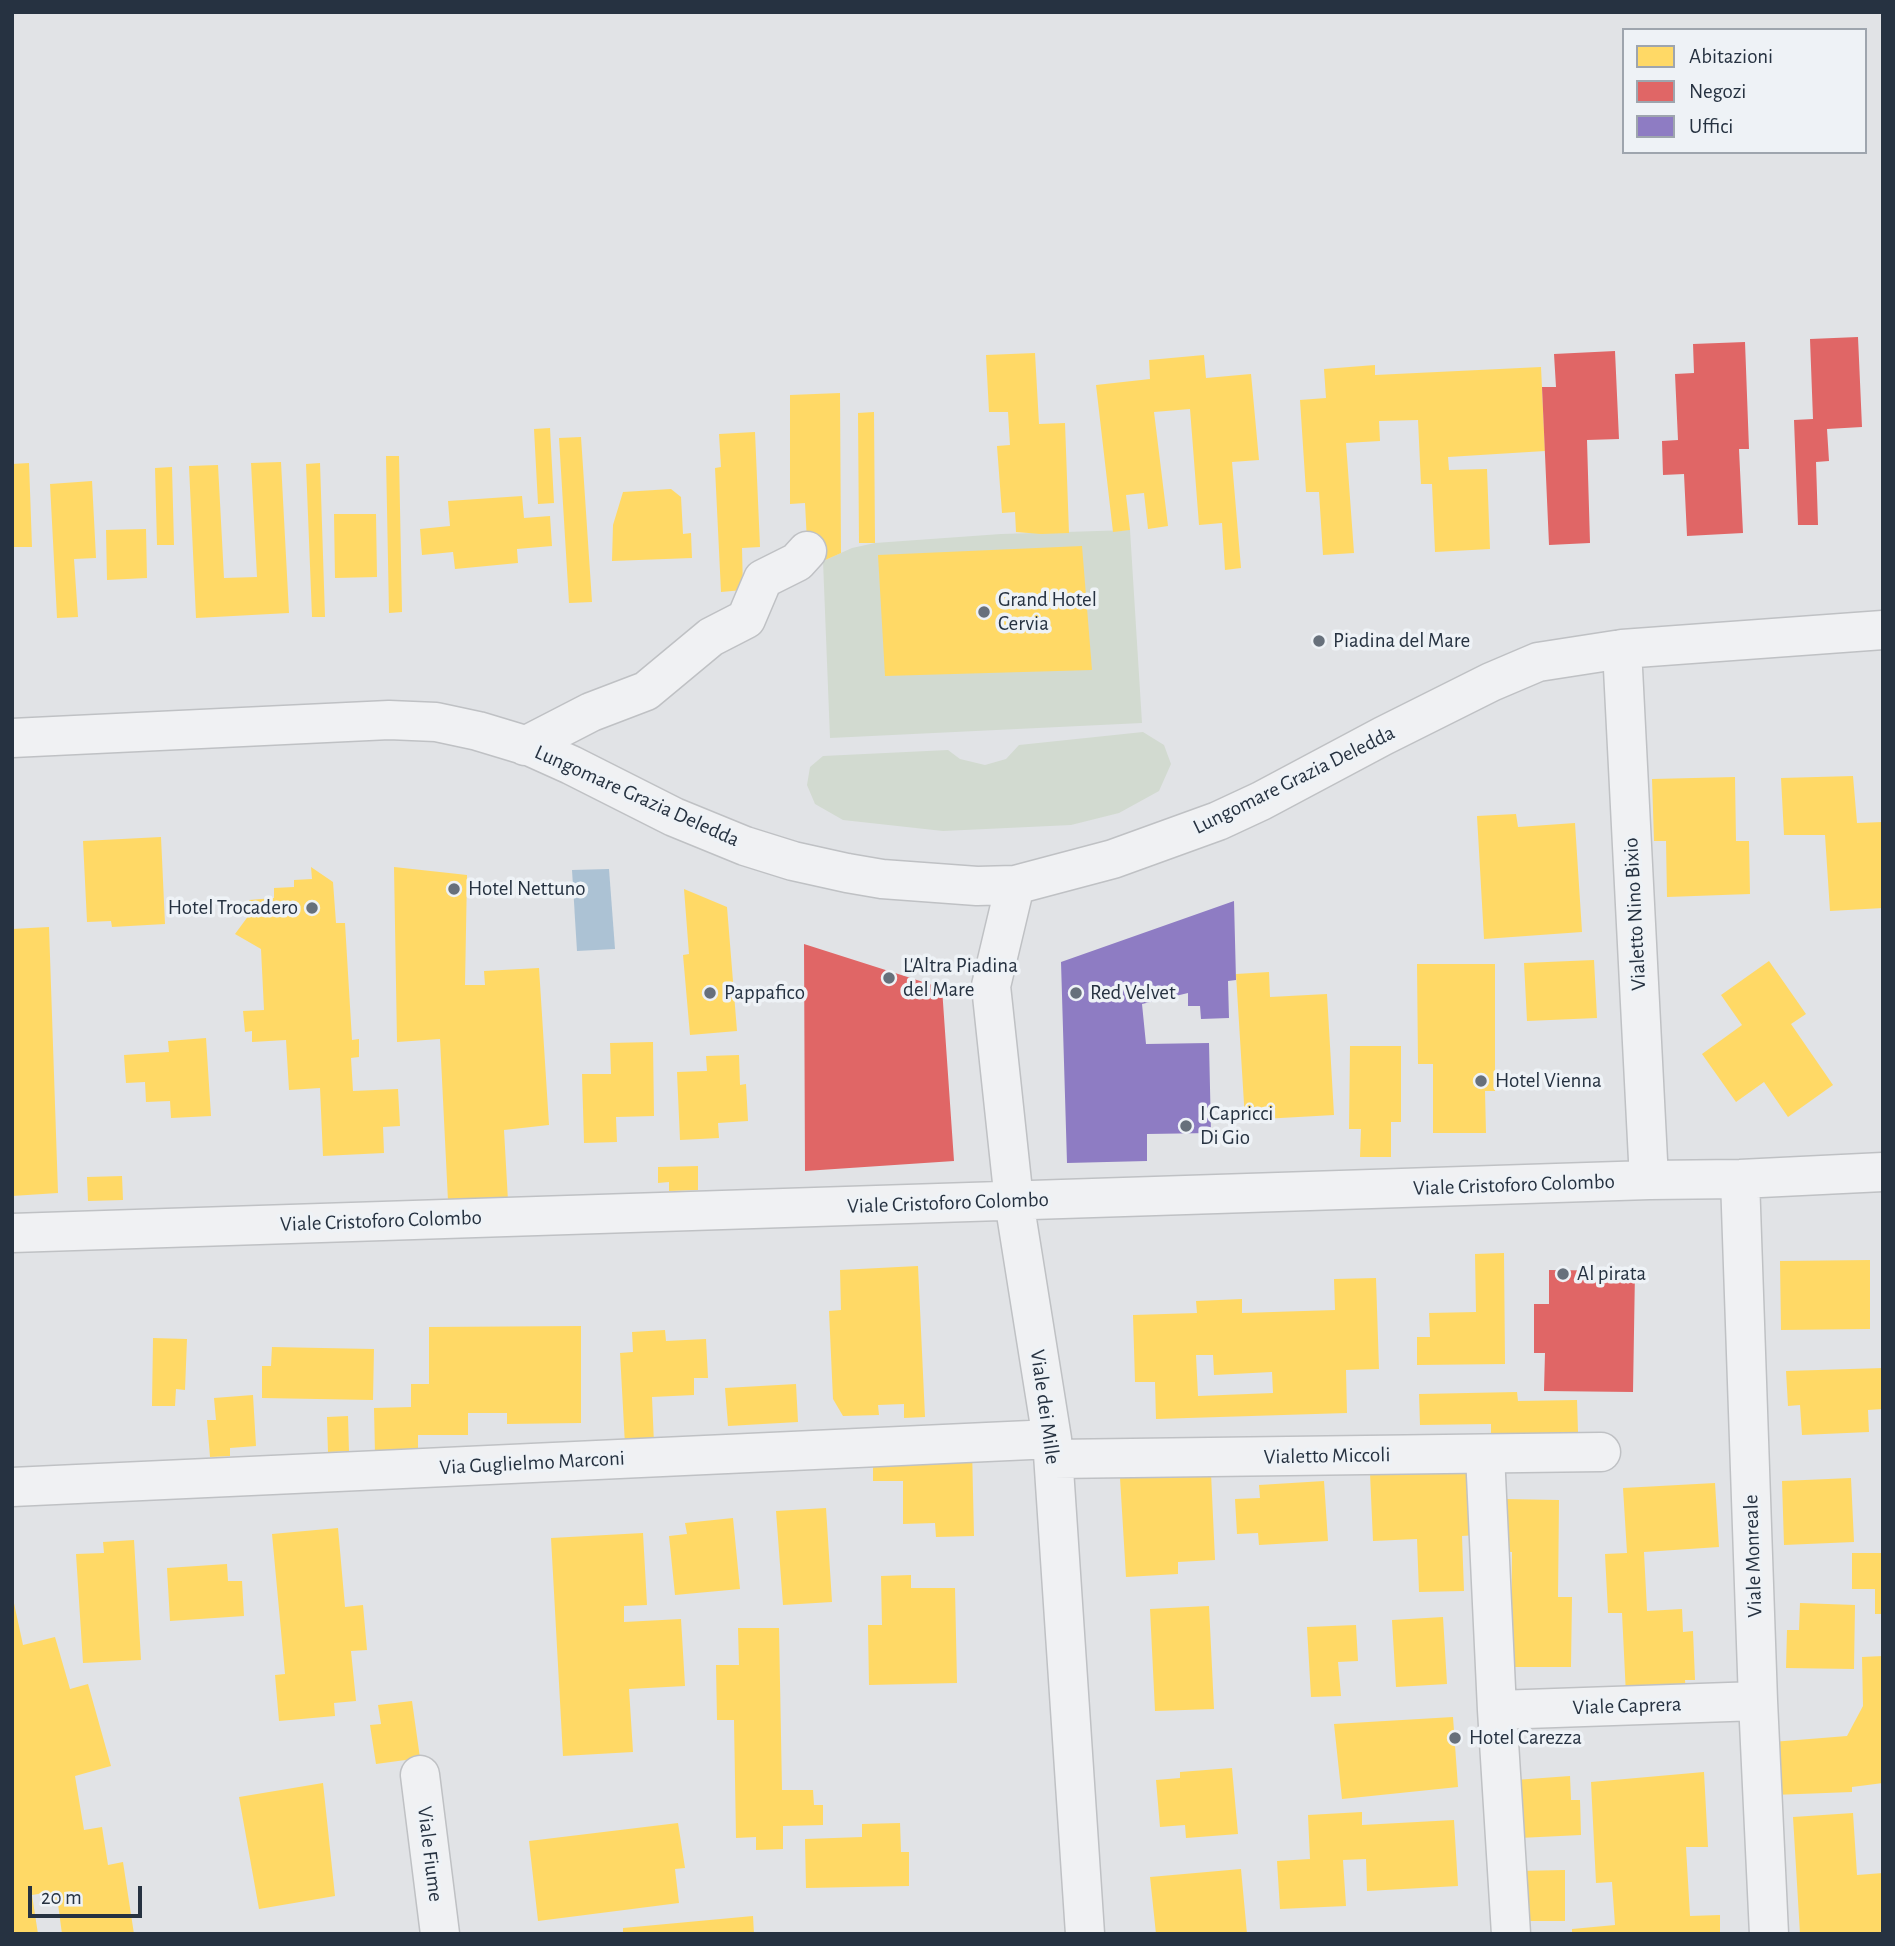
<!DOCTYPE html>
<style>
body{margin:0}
#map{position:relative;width:1895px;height:1946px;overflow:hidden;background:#e1e3e6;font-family:"Alegreya Sans",sans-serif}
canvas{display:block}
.frame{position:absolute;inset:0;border:14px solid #263241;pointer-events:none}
.legend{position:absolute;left:1622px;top:28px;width:245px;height:126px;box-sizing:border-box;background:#eef2f6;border:2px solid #9ea5ae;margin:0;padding:9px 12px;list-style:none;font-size:21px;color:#263241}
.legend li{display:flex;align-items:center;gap:14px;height:35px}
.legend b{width:35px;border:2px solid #9ea5ae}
.scale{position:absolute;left:28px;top:1886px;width:114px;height:32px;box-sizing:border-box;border:4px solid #263241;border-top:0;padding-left:9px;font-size:21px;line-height:24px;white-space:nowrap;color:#263241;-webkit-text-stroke:5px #eef2f6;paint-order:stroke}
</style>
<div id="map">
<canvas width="1895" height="1946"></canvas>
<div class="frame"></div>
<ul class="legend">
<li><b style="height:19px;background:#ffd966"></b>Abitazioni</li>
<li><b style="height:19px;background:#e06666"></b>Negozi</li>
<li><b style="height:19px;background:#8e7cc3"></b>Uffici</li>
</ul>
<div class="scale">20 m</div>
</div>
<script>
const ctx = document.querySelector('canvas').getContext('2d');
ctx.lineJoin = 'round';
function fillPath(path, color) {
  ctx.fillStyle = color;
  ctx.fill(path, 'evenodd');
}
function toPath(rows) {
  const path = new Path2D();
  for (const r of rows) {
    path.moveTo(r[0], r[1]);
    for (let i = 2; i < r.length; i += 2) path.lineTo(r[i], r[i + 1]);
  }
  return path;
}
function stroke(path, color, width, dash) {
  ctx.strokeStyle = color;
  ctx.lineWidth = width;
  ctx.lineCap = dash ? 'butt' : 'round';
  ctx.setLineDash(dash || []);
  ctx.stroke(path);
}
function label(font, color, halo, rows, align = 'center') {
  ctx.font = font + ' "Alegreya Sans",sans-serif';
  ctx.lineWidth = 7;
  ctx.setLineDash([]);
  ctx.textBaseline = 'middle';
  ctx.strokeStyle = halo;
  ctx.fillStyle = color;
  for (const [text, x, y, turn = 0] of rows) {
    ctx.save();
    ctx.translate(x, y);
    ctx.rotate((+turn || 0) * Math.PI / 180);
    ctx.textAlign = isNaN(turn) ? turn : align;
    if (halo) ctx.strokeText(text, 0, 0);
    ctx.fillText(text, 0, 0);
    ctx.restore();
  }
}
const green = toPath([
 [1130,530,1142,723,830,738,823,561,852,548,875,543,1001,534],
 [1143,732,1164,745,1171,764,1159,791,1119,813,1071,825,943,831,843,820,815,804,807,785,810,767,823,756,948,750,960,759,985,765,1006,759,1019,745]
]);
const water = toPath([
 [609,869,615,949,577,951,572,870]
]);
const homes = toPath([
 [1035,353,1039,424,1065,423,1069,533,1041,534,1016,532,1015,512,1002,513,997,446,1010,445,1008,412,989,412,986,355],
 [1204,355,1206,378,1251,374,1259,460,1232,462,1241,568,1225,570,1222,523,1199,525,1190,409,1154,412,1168,526,1148,529,1144,493,1126,495,1130,530,1113,532,1096,385,1150,379,1149,360],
 [1375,365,1375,375,1541,367,1545,451,1448,457,1449,470,1487,469,1490,549,1435,552,1432,484,1421,484,1418,420,1379,421,1380,441,1346,443,1354,553,1323,555,1319,492,1306,492,1300,400,1326,398,1324,369],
 [840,393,841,553,823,561,808,561,805,503,790,504,790,395],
 [874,412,875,543,859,543,858,413],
 [550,428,554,503,538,504,534,429],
 [755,432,760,547,742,548,743,590,721,592,715,468,721,467,719,434],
 [581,437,592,602,569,603,559,438],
 [386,456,399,456,402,612,389,613],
 [281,462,289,613,196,618,189,466,218,465,224,578,257,577,251,463],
 [29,463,32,547,12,547,12,464],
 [320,463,325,617,312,617,306,464],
 [172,467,174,545,157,545,155,468],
 [92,481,96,558,74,559,78,617,57,618,50,484],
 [671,489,681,497,683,534,691,533,692,558,612,561,613,525,623,492],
 [522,496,524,518,550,516,552,546,517,549,518,563,455,569,453,552,422,555,420,529,450,526,448,501],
 [334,514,376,514,377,577,335,578],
 [146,529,147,578,107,580,106,530],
 [1082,546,1092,670,885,676,878,555],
 [1853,776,1857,823,1883,822,1883,908,1830,911,1825,835,1784,835,1781,778],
 [1735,777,1736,841,1749,841,1750,894,1667,897,1666,841,1654,841,1652,779],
 [1516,814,1518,827,1575,823,1582,932,1484,939,1477,816],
 [161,837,165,924,112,927,111,921,87,922,83,841],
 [311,867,333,882,336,923,345,923,352,1040,359,1039,359,1057,351,1058,353,1091,398,1089,400,1126,383,1127,384,1153,323,1156,320,1088,289,1090,286,1040,252,1042,252,1031,245,1032,243,1011,264,1010,261,949,235,934,249,915,249,900,274,898,274,888,294,887,294,880,312,879],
 [394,867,467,875,465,985,485,985,484,971,539,968,549,1125,504,1130,508,1201,448,1201,440,1039,397,1042],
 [684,889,727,907,737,1031,690,1035,683,955,689,954],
 [49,927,58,1193,12,1196,12,929],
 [1594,960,1597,1018,1527,1021,1524,963],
 [1769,961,1806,1014,1791,1024,1833,1085,1788,1117,1764,1082,1736,1102,1702,1054,1742,1025,1721,995],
 [1417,964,1495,964,1495,1091,1485,1091,1486,1133,1433,1133,1433,1064,1418,1064],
 [1269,972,1270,997,1327,994,1334,1115,1245,1120,1236,974],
 [206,1038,211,1116,171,1118,170,1101,146,1102,145,1082,126,1083,124,1055,169,1052,168,1041],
 [653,1042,654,1116,616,1117,617,1142,584,1143,582,1074,611,1074,610,1043],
 [1350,1046,1401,1046,1401,1122,1391,1122,1391,1157,1360,1157,1361,1129,1349,1129],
 [739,1055,740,1085,746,1084,748,1121,718,1123,719,1138,680,1140,677,1072,707,1071,706,1056],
 [698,1166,698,1190,669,1191,669,1182,658,1183,658,1167],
 [122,1176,123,1200,88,1201,87,1177],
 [1504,1253,1505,1364,1417,1365,1417,1337,1430,1337,1429,1313,1476,1312,1475,1254],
 [1870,1260,1870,1329,1781,1330,1780,1261],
 [918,1266,925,1417,904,1418,904,1404,878,1405,879,1415,843,1416,833,1399,829,1311,841,1310,840,1270],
 [1376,1278,1379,1369,1346,1370,1347,1413,1156,1419,1155,1382,1135,1382,1133,1315,1197,1313,1196,1301,1242,1299,1242,1313,1335,1310,1334,1279],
 [1196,1355,1213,1355,1214,1375,1272,1372,1273,1393,1198,1396],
 [581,1326,581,1423,507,1424,507,1413,468,1413,468,1435,418,1435,418,1453,375,1454,374,1408,411,1407,411,1384,429,1384,429,1327],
 [665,1330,666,1341,706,1339,708,1378,694,1378,694,1395,652,1397,654,1444,625,1445,620,1353,633,1352,632,1332],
 [153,1338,187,1339,185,1390,176,1389,175,1406,152,1406],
 [272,1347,374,1349,373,1400,262,1398,262,1366,271,1366],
 [1883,1368,1883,1409,1868,1410,1869,1432,1802,1435,1800,1405,1788,1406,1786,1371],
 [796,1384,798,1422,728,1426,725,1388],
 [1517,1392,1518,1401,1577,1400,1578,1432,1491,1436,1491,1424,1420,1425,1419,1394],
 [253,1395,256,1446,230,1448,230,1456,210,1457,207,1420,216,1420,214,1398],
 [348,1416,349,1451,328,1452,327,1417],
 [972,1448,974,1536,936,1537,935,1523,903,1524,903,1481,873,1481,873,1450],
 [1472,1465,1477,1535,1462,1536,1464,1591,1419,1592,1417,1539,1373,1541,1370,1473],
 [1211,1473,1215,1560,1178,1562,1178,1574,1126,1577,1120,1478],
 [1851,1478,1854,1542,1784,1545,1782,1481],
 [1324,1481,1328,1541,1259,1545,1258,1533,1237,1534,1235,1499,1260,1498,1259,1485],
 [1715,1483,1719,1547,1644,1552,1647,1611,1682,1609,1683,1632,1693,1631,1695,1680,1685,1680,1686,1692,1626,1695,1622,1613,1608,1613,1605,1554,1627,1553,1623,1488],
 [1504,1499,1559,1500,1558,1597,1572,1597,1571,1667,1511,1667,1512,1552,1504,1552],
 [826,1508,832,1602,783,1605,776,1511],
 [733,1518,740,1589,675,1595,669,1536,687,1534,685,1523],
 [338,1528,345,1607,363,1605,367,1650,351,1651,356,1701,334,1703,335,1716,279,1721,275,1675,285,1674,272,1534],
 [643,1533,647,1605,624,1606,624,1622,681,1619,685,1686,629,1689,633,1752,563,1756,551,1538],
 [134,1540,141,1660,83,1663,76,1554,104,1553,103,1542],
 [1852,1553,1883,1553,1883,1614,1875,1614,1875,1589,1852,1589],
 [227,1564,228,1581,242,1581,244,1616,170,1621,167,1568],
 [911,1575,911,1588,955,1588,957,1683,869,1685,868,1625,882,1625,881,1576],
 [12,1594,23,1645,55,1637,70,1689,88,1684,111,1766,75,1776,84,1830,102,1827,108,1865,123,1862,134,1934,62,1934,58,1904,52,1905,50,1892,32,1895,38,1934,12,1934],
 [1800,1603,1855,1605,1854,1669,1786,1668,1787,1630,1799,1630],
 [1209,1606,1214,1709,1155,1711,1150,1609],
 [1443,1617,1447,1684,1396,1687,1392,1620],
 [1356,1625,1358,1661,1338,1662,1341,1696,1311,1697,1307,1627],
 [738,1628,779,1628,782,1790,813,1790,814,1805,823,1805,823,1825,783,1826,783,1849,756,1850,756,1837,736,1838,734,1720,717,1720,716,1665,739,1665],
 [1883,1656,1883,1783,1852,1787,1852,1792,1773,1795,1772,1742,1847,1736,1863,1706,1862,1657],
 [412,1701,420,1758,376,1764,370,1725,381,1724,378,1705],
 [1453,1717,1458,1787,1342,1799,1334,1724],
 [1232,1768,1238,1834,1186,1838,1185,1825,1160,1827,1156,1780,1180,1778,1180,1772],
 [1704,1772,1708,1847,1686,1847,1690,1916,1720,1915,1720,1934,1572,1934,1572,1929,1615,1925,1612,1882,1596,1883,1591,1782],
 [1570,1776,1571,1800,1580,1800,1581,1835,1519,1838,1515,1780],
 [323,1783,335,1896,259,1909,239,1797],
 [1362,1812,1362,1825,1454,1820,1458,1886,1367,1891,1366,1859,1343,1860,1346,1906,1280,1909,1277,1861,1310,1859,1308,1815],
 [1853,1813,1857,1875,1883,1873,1883,1934,1800,1934,1793,1817],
 [678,1823,685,1868,675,1869,679,1903,538,1921,529,1841],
 [900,1823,901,1852,909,1852,909,1886,806,1888,805,1839,862,1837,862,1824],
 [1241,1869,1247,1934,1156,1934,1150,1877],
 [1565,1870,1565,1921,1518,1921,1517,1871],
 [753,1916,754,1934,623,1934,623,1928]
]);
const shops = toPath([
 [1858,337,1862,427,1827,429,1829,461,1816,462,1818,525,1798,525,1794,420,1813,419,1810,339],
 [1745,342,1749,449,1739,449,1743,533,1687,536,1684,474,1663,475,1662,441,1678,440,1675,374,1694,373,1693,344],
 [1615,351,1619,439,1587,440,1590,543,1549,545,1542,387,1556,387,1554,354],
 [804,944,942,988,954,1161,805,1171],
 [1549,1270,1635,1271,1633,1392,1544,1391,1545,1353,1534,1353,1534,1304,1549,1304]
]);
const offices = toPath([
 [1234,901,1236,980,1228,981,1229,1018,1201,1019,1200,1006,1188,1006,1188,993,1142,1004,1146,1044,1209,1043,1211,1133,1147,1134,1147,1161,1067,1163,1061,962]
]);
const minor = toPath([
 [1622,649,1649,1180],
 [12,738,389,720,436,722,478,731,531,747,571,765,674,817,745,846,793,861,847,873,882,879,977,886,1015,885,1113,859,1218,821,1261,801,1383,736,1491,682,1538,662,1622,649,1883,630],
 [525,746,591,712,646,691,711,637,746,619,763,579,797,562,807,551],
 [1015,885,991,986,1014,1201,1052,1439,1085,1934],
 [1740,1179,1758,1701,1769,1934],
 [12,1233,1649,1180,1740,1179,1883,1172],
 [1485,1454,1497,1710,1511,1934],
 [1054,1459,1601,1452],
 [12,1487,1052,1439],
 [1497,1710,1758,1701],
 [420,1775,440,1934]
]);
const markers = [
 [984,612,7,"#67707b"],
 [1319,641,7,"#67707b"],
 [454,889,7,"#67707b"],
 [312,908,7,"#67707b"],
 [889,978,7,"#67707b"],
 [710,993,7,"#67707b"],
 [1076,993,7,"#67707b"],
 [1481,1081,7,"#67707b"],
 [1186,1126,7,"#67707b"],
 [1563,1274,7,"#67707b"],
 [1455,1738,7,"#67707b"]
];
const poiNames = [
 ["Grand Hotel",998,600],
 ["Cervia",998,624],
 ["Piadina del Mare",1333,641],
 ["Hotel Nettuno",468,889],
 ["Hotel Trocadero",298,908,"right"],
 ["L'Altra Piadina",903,966],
 ["del Mare",903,990],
 ["Pappafico",724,993],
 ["Red Velvet",1090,993],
 ["Hotel Vienna",1495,1081],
 ["I Capricci",1200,1114],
 ["Di Gio",1200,1138],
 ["Al pirata",1577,1274],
 ["Hotel Carezza",1469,1738]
];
const streetNames = [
 ["Lungomare Grazia Deledda",1294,780,-26],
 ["Lungomare Grazia Deledda",637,796,24],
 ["Vialetto Nino Bixio",1635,914,-93],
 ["Viale Cristoforo Colombo",1514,1185,-2],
 ["Viale Cristoforo Colombo",948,1203,-2],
 ["Viale Cristoforo Colombo",381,1221,-2],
 ["Viale dei Mille",1045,1407,82],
 ["Vialetto Miccoli",1327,1456,-1],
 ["Via Guglielmo Marconi",532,1463,-3],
 ["Viale Monreale",1753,1556,-92],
 ["Viale Caprera",1627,1706,-2],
 ["Viale Fiume",430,1854,83]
];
fillPath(green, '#d2dad0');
fillPath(water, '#acc2d4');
fillPath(homes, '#ffd966');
fillPath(shops, '#e06666');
fillPath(offices, '#8e7cc3');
stroke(minor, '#bfc1c4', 41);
stroke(minor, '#f0f1f3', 38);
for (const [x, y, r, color] of markers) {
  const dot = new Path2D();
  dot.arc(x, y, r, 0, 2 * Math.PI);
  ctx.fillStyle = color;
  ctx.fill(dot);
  stroke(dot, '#eef2f6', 2.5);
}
label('21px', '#263241', '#eef2f6', poiNames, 'left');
label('21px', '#263241', '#eef2f6', streetNames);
</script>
